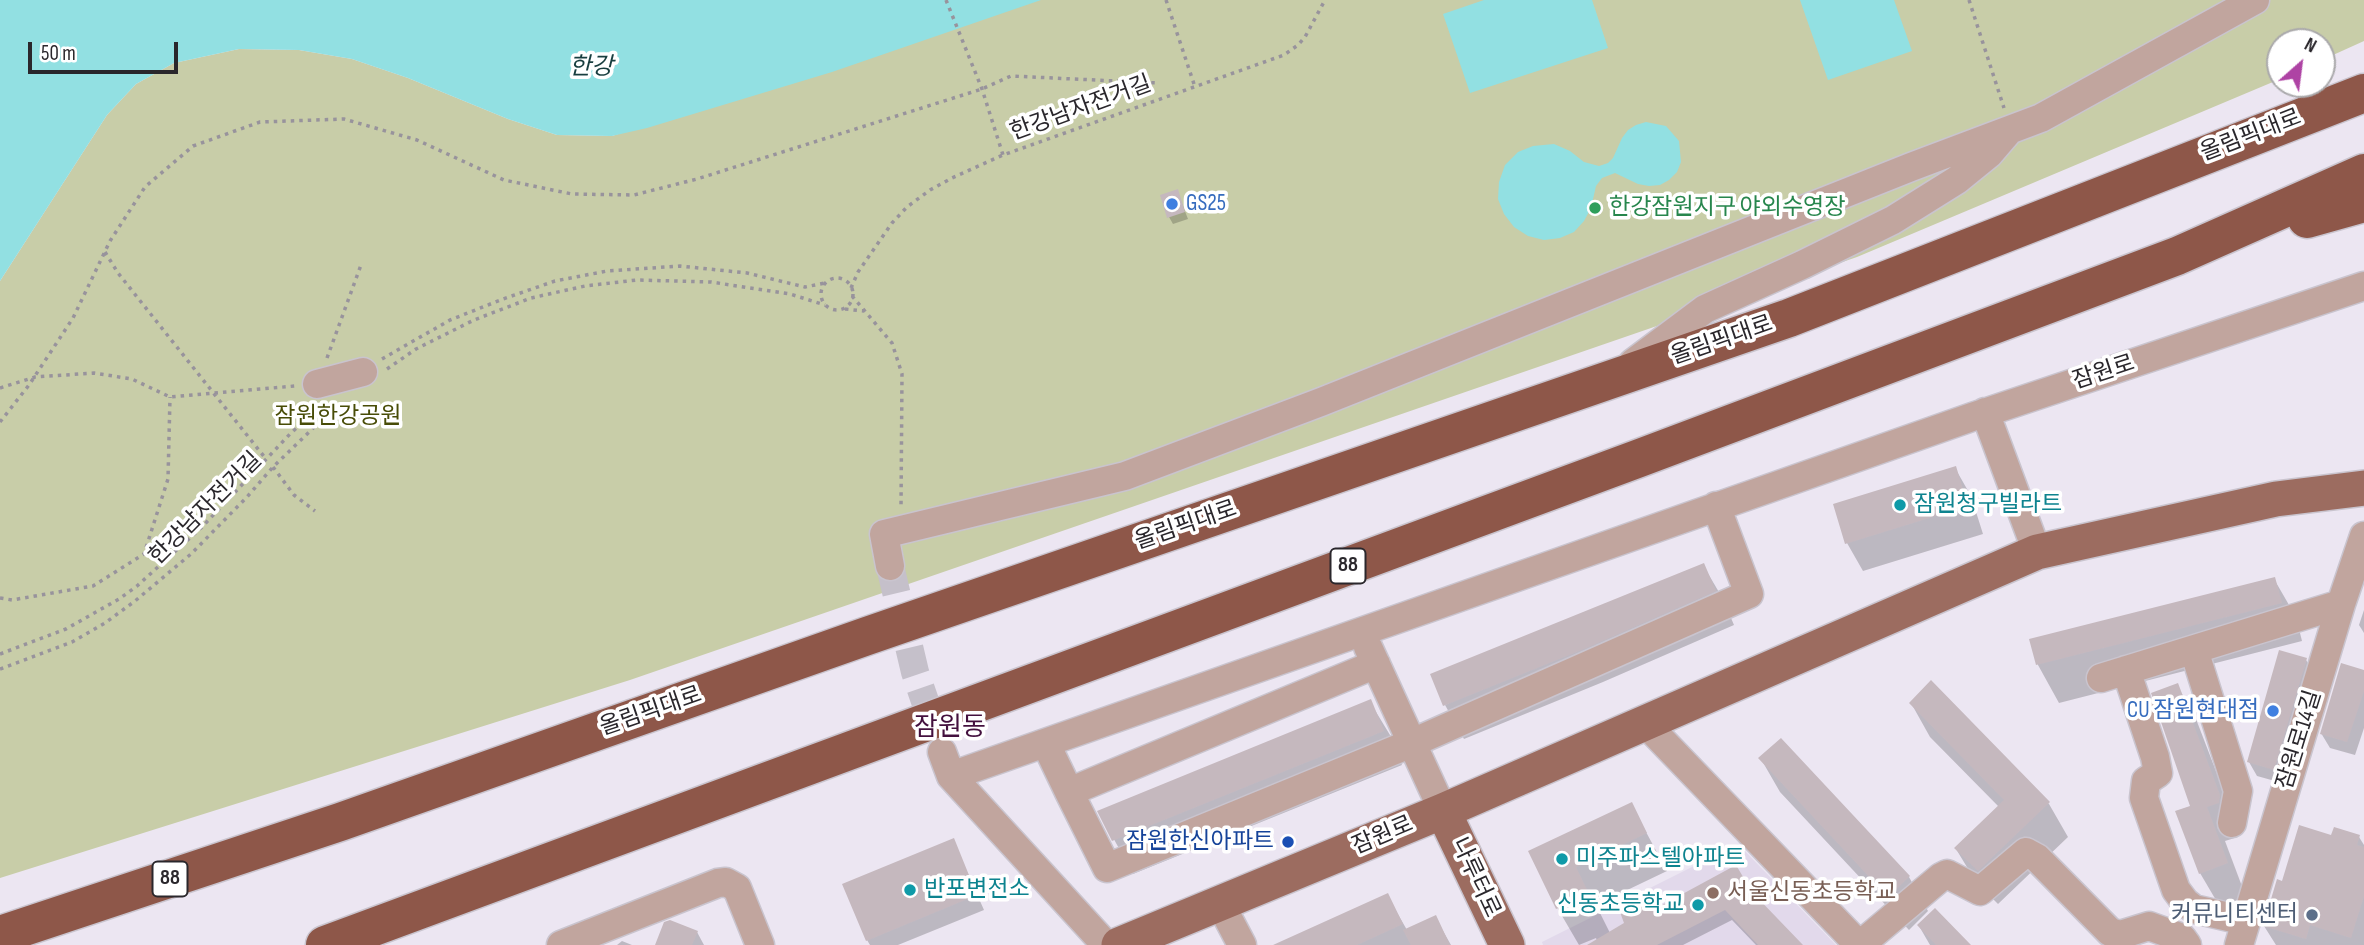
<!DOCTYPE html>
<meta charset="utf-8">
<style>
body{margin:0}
#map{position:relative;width:2364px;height:945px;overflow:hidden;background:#ece6f2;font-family:"Sofia Sans Condensed",sans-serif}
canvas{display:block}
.north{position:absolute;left:2266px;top:28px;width:70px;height:70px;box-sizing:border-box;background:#fff;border:2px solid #aaa9ab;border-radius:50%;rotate:28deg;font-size:19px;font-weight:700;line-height:28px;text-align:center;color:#2a272c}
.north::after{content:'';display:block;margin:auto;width:24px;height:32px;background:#ae43a4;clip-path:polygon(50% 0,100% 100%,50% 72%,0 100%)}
.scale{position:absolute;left:28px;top:42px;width:150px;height:32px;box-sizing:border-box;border:4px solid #2a272c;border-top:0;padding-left:9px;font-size:21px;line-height:24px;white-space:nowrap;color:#2a272c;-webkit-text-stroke:5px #fff;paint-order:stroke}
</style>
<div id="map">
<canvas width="2364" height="945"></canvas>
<div class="north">N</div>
<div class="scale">50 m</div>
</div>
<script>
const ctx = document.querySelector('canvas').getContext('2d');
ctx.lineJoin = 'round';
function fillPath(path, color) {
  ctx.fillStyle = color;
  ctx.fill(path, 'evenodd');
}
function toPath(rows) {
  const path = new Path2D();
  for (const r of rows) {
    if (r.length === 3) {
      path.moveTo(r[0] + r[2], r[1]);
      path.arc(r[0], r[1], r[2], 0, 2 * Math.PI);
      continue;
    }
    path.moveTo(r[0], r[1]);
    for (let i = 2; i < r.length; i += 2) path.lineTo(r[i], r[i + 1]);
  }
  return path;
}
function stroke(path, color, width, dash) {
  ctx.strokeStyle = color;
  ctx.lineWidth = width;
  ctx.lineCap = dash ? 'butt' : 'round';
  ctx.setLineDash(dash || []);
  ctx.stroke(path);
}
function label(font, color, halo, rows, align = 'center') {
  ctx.font = font + ' "Sofia Sans Condensed","Noto Sans KR",sans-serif';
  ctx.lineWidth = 7;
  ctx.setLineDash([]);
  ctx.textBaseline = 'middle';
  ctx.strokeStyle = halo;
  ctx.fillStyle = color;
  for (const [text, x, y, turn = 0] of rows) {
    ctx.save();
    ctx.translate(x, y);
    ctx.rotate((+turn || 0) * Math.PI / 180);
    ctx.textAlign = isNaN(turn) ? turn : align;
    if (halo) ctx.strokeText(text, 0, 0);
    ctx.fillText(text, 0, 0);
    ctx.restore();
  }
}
const built = toPath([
 [1738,844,1836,945,1543,945,1542,942]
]);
const green = toPath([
 [1039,0,2364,0,2364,41,2322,60,2322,42,2280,42,2280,79,1857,257,630,680,0,878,0,281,107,115,136,84,174,63,239,49,299,50,352,59,408,78,508,119,557,135,612,136]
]);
const water = toPath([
 [0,0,1041,0,832,72,647,128,612,136,557,135,508,119,408,78,352,59,299,50,239,49,174,63,136,84,107,115,0,281],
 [1484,0,1592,0,1608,48,1470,93,1443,14],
 [1800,0,1894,0,1912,51,1828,80],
 [1646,122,1666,126,1679,141,1681,162,1677,172,1669,180,1660,185,1649,186,1638,184,1615,173,1602,178,1596,186,1591,208,1584,221,1574,232,1560,238,1544,240,1528,236,1514,227,1504,214,1498,199,1499,182,1505,165,1518,152,1533,146,1554,144,1570,151,1584,162,1599,166,1608,163,1613,158,1622,138,1628,130,1636,125]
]);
const shadow = toPath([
 [1177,191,1188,219,1173,224,1169,217],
 [1955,468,1971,496,1983,534,1863,571,1847,543],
 [1703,565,1723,599,1734,625,1603,682,1464,739,1445,705],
 [2274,579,2296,617,2302,641,2059,703,2038,665,2031,640],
 [2364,610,2364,633,2359,625],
 [2306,660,2315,674,2282,783,2257,776,2249,762],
 [2364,672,2364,728,2355,755,2330,748,2321,733],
 [1931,683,2049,804,2068,837,1998,904,1976,882,1956,849,1999,807,1930,737,1911,703],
 [2177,685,2196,719,2239,831,2238,837,2225,841,2246,897,2220,907,2200,873],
 [1370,702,1390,735,1402,765,1133,874,1099,812],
 [1781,740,1909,877,1928,911,1909,930,1780,792,1761,759],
 [1631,804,1667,871,1596,905,1610,933,1654,912,1751,894,1801,945,1756,945,1732,920,1683,945,1590,945,1597,941,1596,938,1579,945,1558,909,1530,852],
 [2332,837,2359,837,2364,845,2364,945,2276,945,2264,926,2283,883],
 [953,840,984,910,898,945,870,945,867,940],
 [1387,895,1407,930,1435,917,1451,945,1278,945],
 [1919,926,1969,945,1930,945],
 [697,932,704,945,657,945],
 [622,941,632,945,617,945]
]);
const building = toPath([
 [1178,189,1185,212,1167,218,1160,195],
 [1956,466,1968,506,1845,544,1833,504],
 [1704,563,1716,591,1584,649,1443,706,1430,674],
 [2275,577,2282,603,2036,665,2029,639],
 [2279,650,2307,658,2274,770,2247,762],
 [2341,663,2364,670,2364,691,2347,742,2320,734],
 [1931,680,2050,802,1978,871,1954,848,2004,800,1909,703],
 [2178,683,2220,795,2219,803,2207,807,2228,863,2199,874,2175,811,2190,806,2151,693],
 [1371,699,1384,731,1112,841,1097,811],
 [1781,738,1910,876,1888,897,1758,758],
 [1632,802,1647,833,1576,867,1589,894,1556,909,1528,851],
 [2299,825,2331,835,2334,827,2360,835,2357,845,2364,847,2364,896,2351,938,2310,925,2306,939,2263,926,2277,879,2282,881],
 [954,838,977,895,866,941,842,884],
 [1736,865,1752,892,1803,945,1758,945,1725,910,1657,945,1587,945,1624,923,1620,912,1648,899,1653,910],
 [1388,893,1403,924,1357,945,1273,945],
 [1935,908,1971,945,1936,945,1917,925],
 [1436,915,1450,945,1411,945,1403,930],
 [670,920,698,931,692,945,655,945,664,922]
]);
const minorTunnel = toPath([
 [890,566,915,672,938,739]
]);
const path = toPath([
 [946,0,982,89,1003,155],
 [1166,0,1195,87],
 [1969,0,2004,108],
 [105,252,118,273,266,459],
 [837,294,16],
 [851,288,858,272,892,223,907,207,930,190,952,178,1003,155,1284,55,1298,45,1305,37,1325,0],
 [852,296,892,343,902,374,901,507],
 [845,309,864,311],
 [327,358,361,265],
 [382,359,450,320,503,299,555,281,607,271,680,266,747,273,805,287,825,283],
 [387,369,416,349,474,320,531,298,585,286,637,280,711,282,790,294,825,305],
 [0,388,35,377,94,373,132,379,170,397,295,386],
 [0,422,29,385,73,318,110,241,145,187,193,146,260,122,344,119,417,140,504,180,572,194,634,195,697,179,982,89,1011,76,1158,83],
 [273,467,294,495,315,511],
 [0,598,12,600,93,586,144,554,168,479,170,397],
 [0,654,66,629,119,599,137,586,202,527,290,434,318,408],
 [0,669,72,642,105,623,135,601,191,554,247,497,273,467,338,404]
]);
const minor = toPath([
 [1633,363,1705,309,1802,265,1893,220,1957,180,1989,154,2007,133],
 [317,384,363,372],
 [1985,412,2037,552],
 [890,566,884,534,1125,476,1321,402,1911,167,2041,118,2255,0],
 [1368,647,1443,811],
 [2194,650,2238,791,2232,823],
 [1376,664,1069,792,1107,868,1412,743,1749,594,1716,506],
 [2126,670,2155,757,2158,773,2146,781,2144,798,2176,890,2185,902,2194,909,2246,921],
 [2101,678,2341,604],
 [1645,723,1859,945],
 [1046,744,1069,792],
 [942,752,951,776,1106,945],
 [951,776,1972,417,2364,286],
 [1220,903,1242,945],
 [561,945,718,883,726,882,737,888,760,945],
 [1860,945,1941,877,1947,874,1980,891,2026,852,2037,858,2110,932,2120,935,2149,926,2182,938,2187,945],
 [2239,945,2341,604,2364,536]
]);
const major = toPath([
 [1443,811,1507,945],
 [1119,945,1443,811,2037,552,2276,499,2364,488]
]);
const highway = toPath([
 [2307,219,2364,203],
 [0,935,340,822,867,636,1789,318,2364,93],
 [325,945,1637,459,2177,256,2364,173]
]);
const markers = [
 [1172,204,7,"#3f7fe0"],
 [1595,208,7,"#2e9e5b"],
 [1900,505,7,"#0f9aa8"],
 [2273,711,7,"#3f7fe0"],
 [1288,842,7,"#1a4fb4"],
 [1562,859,7,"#0f9aa8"],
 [910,890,7,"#0f9aa8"],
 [1713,893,7,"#8d6e63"],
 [1698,905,7,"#0f9aa8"],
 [2312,915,7,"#5c6f8a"]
];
const shields = [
 [1348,566,35],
 [170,879,35]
];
const shieldNames = [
 ["88",1348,566],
 ["88",170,879]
];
const streetNames = [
 ["한강남자전거길",1081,109,-20],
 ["올림픽대로",2251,136,-21],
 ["올림픽대로",1722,341,-19],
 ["잠원로",2104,373,-18],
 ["한강남자전거길",206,509,-45],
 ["올림픽대로",1186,526,-19],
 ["올림픽대로",651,712,-19],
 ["잠원로14길",2300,740,-73],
 ["잠원로",1383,836,-23],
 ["나루터로",1475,878,65]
];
const shopNames = [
 ["GS25",1186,204],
 ["CU 잠원현대점",2259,711,"right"]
];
const leisureNames = [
 ["한강잠원지구 야외수영장",1609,208]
];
const parkNames = [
 ["잠원한강공원",338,417]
];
const cultureNames = [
 ["잠원청구빌라트",1914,505],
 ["미주파스텔아파트",1576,859],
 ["반포변전소",924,890],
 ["신동초등학교",1684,905,"right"]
];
const transitNames = [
 ["잠원한신아파트",1274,842]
];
const educationNames = [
 ["서울신동초등학교",1727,893]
];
const serviceNames = [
 ["커뮤니티센터",2298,915]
];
const waterNames = [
 ["한강",591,68]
];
const quarterNames = [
 ["잠원동",950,728]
];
fillPath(built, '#e2d9eb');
fillPath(green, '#c8cda8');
fillPath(water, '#92e0e2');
fillPath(shadow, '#0003');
fillPath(building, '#c5b8be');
stroke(minorTunnel, '#c5c0ca', 28, [28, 14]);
stroke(minor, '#c9c4ce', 31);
stroke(major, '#c9c4ce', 38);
stroke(highway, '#c9c4ce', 41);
stroke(path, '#98939c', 3.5, [3.5, 5]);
stroke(minor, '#c1a59e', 28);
stroke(major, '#9c6c60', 35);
stroke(highway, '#8e5749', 38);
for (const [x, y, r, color] of markers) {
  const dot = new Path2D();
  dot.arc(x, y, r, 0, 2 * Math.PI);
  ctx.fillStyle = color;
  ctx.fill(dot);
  stroke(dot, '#fff', 2.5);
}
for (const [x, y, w] of shields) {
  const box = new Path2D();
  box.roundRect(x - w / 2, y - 17.5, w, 35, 5);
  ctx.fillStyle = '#fff';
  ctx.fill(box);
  stroke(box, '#2a272c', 2);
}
label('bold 21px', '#2a272c', null, shieldNames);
label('23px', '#2a272c', '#fff', streetNames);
label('23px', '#366cbe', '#fff', shopNames, 'left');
label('23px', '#27864d', '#fff', leisureNames, 'left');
label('23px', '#484c07', '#fff', parkNames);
label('23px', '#0d838f', '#fff', cultureNames, 'left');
label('23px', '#164399', '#fff', transitNames, 'right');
label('23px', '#785e54', '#fff', educationNames, 'left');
label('23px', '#4e5e75', '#fff', serviceNames, 'right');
label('italic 24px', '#183e3f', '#fff', waterNames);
label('26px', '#43103e', '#fff', quarterNames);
</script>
